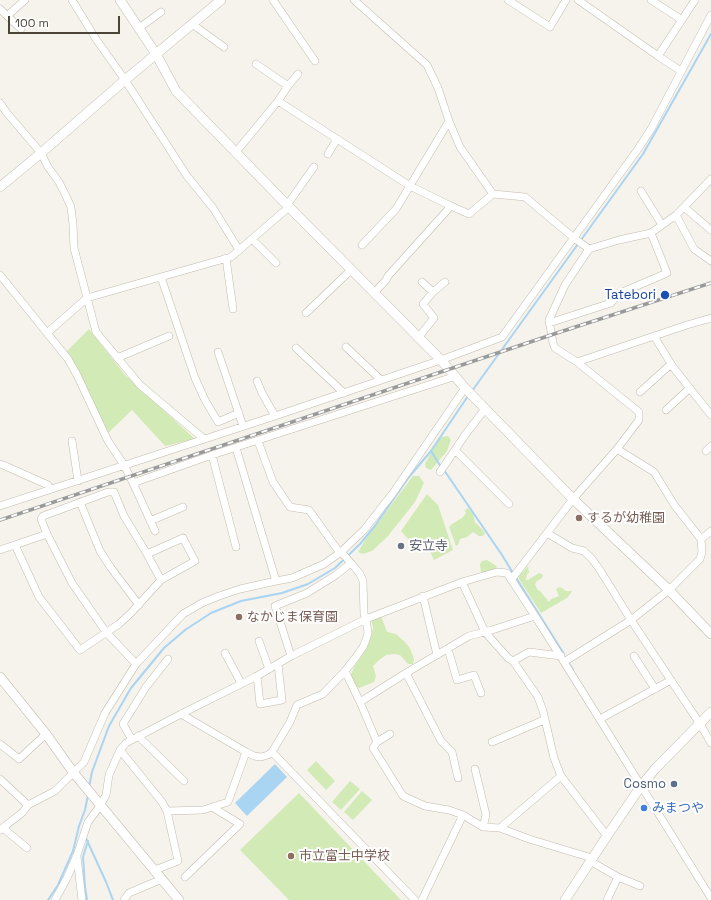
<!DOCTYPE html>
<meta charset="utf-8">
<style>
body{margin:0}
#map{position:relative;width:711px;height:900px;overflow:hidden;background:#f6f3ec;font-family:"Space Grotesk",sans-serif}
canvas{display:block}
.scale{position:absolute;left:8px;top:16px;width:112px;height:18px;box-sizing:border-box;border:2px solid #4b4439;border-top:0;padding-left:5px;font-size:12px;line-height:14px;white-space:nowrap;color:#4b4439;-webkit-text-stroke:3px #fff;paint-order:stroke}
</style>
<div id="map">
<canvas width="711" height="900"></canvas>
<div class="scale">100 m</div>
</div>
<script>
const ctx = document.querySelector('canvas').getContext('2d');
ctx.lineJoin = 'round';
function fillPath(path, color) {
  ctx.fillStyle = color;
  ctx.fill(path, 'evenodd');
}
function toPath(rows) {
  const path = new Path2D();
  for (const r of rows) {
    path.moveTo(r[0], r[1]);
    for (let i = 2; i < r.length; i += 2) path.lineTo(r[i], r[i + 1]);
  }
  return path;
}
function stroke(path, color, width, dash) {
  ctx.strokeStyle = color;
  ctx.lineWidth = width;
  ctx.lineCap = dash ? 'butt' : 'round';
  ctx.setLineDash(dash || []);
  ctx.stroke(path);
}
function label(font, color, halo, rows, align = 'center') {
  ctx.font = font + ' "Space Grotesk","Noto Sans JP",sans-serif';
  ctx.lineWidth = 4;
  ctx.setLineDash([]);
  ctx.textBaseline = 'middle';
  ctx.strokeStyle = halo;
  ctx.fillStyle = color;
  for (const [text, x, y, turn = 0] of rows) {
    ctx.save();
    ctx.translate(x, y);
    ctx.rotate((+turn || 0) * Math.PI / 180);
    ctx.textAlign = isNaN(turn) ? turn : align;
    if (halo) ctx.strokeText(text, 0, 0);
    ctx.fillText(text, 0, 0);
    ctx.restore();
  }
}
const green = toPath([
 [89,329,125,375,195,439,165,446,132,410,107,434,96,408,67,351],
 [448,436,451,440,447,451,431,470,426,468,425,464,436,443,442,437],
 [413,476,419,476,424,483,415,502,388,536,372,551,363,554,358,552,365,540],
 [427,494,438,505,453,550,434,560,426,543,415,547,401,531],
 [468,508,473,514,475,522,481,528,485,533,483,536,479,536,473,532,467,537,460,539,458,545,456,546,449,527,452,524,462,518,466,513,465,510],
 [487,560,495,565,497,567,495,569,481,573,480,564,482,561],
 [528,566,529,573,527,574,526,580,528,580,539,573,543,575,542,578,537,581,535,584,537,589,541,592,549,602,551,599,559,596,556,589,560,587,566,591,572,591,571,593,567,598,541,613,519,579,519,576],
 [381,616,387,632,396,634,405,642,410,648,414,659,413,664,408,664,400,655,394,654,386,655,378,661,373,666,376,676,374,682,359,688,354,685,351,675,354,667,364,652,370,639,373,628,371,619],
 [316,761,335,781,326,790,307,770],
 [350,781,360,789,341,810,332,802],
 [362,791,372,800,353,820,344,812],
 [299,793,401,900,289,900,240,850]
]);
const water = toPath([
 [275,764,287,777,247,816,235,803]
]);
const stream = toPath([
 [581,240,643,154,711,34],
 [472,391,578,244],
 [431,451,441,467],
 [444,470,502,555,513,573],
 [515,576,564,654],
 [568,662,573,670],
 [89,787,92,772,109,726,131,688,164,648,185,630,211,613,241,601,282,593,308,584,335,568,360,544,374,527,409,477,431,451,468,396],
 [85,836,106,882,113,900],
 [48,900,58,885,73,851,79,826,85,810,88,795],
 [87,900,85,886,83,857,88,841]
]);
const minor = toPath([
 [72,0,96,39,125,80,187,176,213,208,239,250],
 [273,0,315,61],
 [354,0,427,65,438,88,449,121,460,147,493,194,525,197,574,238,589,249],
 [508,0,550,27,566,0],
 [578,0,658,56,681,71],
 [651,0,682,20],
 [0,9,21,29],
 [7,16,25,0],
 [192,24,224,47],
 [139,28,161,12],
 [658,56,695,0],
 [256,64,288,86],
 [278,101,410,186,451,206,469,214,493,194],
 [0,103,7,113,41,153,48,167,59,182,66,196,71,207,73,224,74,248,96,332,140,385,204,439],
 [236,152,278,101,288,86,298,74],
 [328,154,337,139],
 [641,191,662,225],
 [287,205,314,167],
 [684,207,711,230],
 [676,215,694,249,711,261],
 [252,239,276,263],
 [362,245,396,209,449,121],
 [226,258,233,309],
 [0,275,68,359,77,375,108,441,124,465,133,483,155,531],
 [161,277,195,378,205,400,218,422,239,413],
 [433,292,445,282],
 [374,293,386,280,388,276,451,206],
 [306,313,351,270],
 [549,323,611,303,618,294,667,273,651,233],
 [47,333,87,298,231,257,289,207],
 [654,336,673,367,711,415],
 [418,338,434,318,423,304,433,292,422,282],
 [346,347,381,380],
 [296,348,344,393],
 [218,352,243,426],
 [117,358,169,336],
 [577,362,687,325,711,318],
 [257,381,262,393,275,416],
 [640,392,671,364],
 [666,410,690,388],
 [72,441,78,481],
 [236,448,276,581],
 [455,450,509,504],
 [706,451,711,446],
 [212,455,236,547],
 [0,464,3,465,48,485,50,489],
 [440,472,455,450,465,435,485,409],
 [133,483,212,455,456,376],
 [80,502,100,551,111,568,139,605],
 [0,506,275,416,441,360,502,337,638,149,651,129,711,15],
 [150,521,183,507],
 [547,533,572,548,584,551,592,559,600,570,631,620,700,724,711,743],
 [47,534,41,519,43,516,108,492,114,492,124,516,147,554,161,580],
 [701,539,711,531],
 [15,545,39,597,80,650,119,624,130,614,161,580,195,561,183,538,147,554],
 [0,550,47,534,72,583,106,632,136,664],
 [511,580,573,499,617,449,639,420,639,412,577,362,555,348,553,343,549,320,565,285,589,249,619,240,651,233,676,215,684,207,711,179],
 [462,582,485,632,508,658,513,661,538,697,543,711,554,758,561,776,607,836],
 [423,596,437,655],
 [535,616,492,630,469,636,406,673,360,702,377,742,373,748,403,796,425,806,449,810,463,815,483,827,500,828,529,839,592,858],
 [259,641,269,669],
 [448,649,457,680,474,675,481,693],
 [225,653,241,683],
 [291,656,275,606,307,593,336,575,351,563],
 [634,656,655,689],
 [513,661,529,652,561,656],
 [564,662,631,620,669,590,700,559,702,552,701,539,675,506,654,472,617,449],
 [345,671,360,702],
 [406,673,441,741,452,752,458,778],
 [257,676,260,704,282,700,278,664],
 [181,714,246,752,254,756,261,757,268,755,272,752,290,722,297,705,323,694,345,671,356,657,363,647,366,640,368,633,366,619,364,614,363,581,360,574,351,563,341,552,337,549,309,510,290,507,273,482,258,441],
 [600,719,671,680],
 [138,736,184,781],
 [132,740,123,724,146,687,168,659],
 [377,742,390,734],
 [492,742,544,720],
 [0,744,19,759,46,734],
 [120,750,162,802,167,811,178,861,155,870],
 [272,752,415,900],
 [475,769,486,815,483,827],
 [0,779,28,805],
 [167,811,203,810,228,802,246,752],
 [3,828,27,848],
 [500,828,561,776],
 [0,830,23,812,28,805,55,791,84,762,105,713,136,664,183,614,202,603,219,596,240,589,276,581,292,578,324,564,341,552,364,530,393,493,465,388],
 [77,857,82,900],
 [590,861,618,877,640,886],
 [185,877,240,824,212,807],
 [55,900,67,878,77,855,88,822,100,806,106,795,109,775,120,750,126,743,181,714,257,676,291,656,366,619,462,582,497,572,507,573,535,616,564,662,668,829,711,898],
 [124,900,129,893,162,879],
 [422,900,463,815],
 [607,900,618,877]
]);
const tertiary = toPath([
 [120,0,156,54,176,91,289,207,441,360,465,388,573,499,669,590,711,634],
 [0,187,41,153,125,80,221,0],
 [0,677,46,734,73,772,179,900],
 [565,900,607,836,641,786,655,769,711,712]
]);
const rail = toPath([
 [0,520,557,333,711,283]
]);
const markers = [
 [665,295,5,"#1a4fb4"],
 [579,518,4,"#8d6e63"],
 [401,546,4,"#6b7280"],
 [239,617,4,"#8d6e63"],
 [674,784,4,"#5c6f8a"],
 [644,808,4,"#3f7fe0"],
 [291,856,4,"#8d6e63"]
];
const transitNames = [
 ["Tatebori",656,295]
];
const educationNames = [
 ["するが幼稚園",587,518],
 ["なかじま保育園",247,617],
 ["市立富士中学校",299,856]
];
const worshipNames = [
 ["安立寺",409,546]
];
const serviceNames = [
 ["Cosmo",666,784]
];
const shopNames = [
 ["みまつや",652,808]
];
fillPath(green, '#d2eab5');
fillPath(water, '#a9d4f2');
stroke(stream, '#a9d4f2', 2);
stroke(minor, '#c2bbae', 8);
stroke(tertiary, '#c2bbae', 10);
stroke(minor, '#fff', 7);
stroke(tertiary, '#fff', 9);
stroke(rail, '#9a9a9a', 3.5);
stroke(rail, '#fff', 2, [6]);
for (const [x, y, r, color] of markers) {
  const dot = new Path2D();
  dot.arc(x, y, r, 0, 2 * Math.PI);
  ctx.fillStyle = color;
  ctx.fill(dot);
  stroke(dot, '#fff', 1.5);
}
label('13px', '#164399', '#fff', transitNames, 'right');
label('13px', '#785e54', '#fff', educationNames, 'left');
label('13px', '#5b616d', '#fff', worshipNames, 'left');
label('13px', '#4e5e75', '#fff', serviceNames, 'right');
label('13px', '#366cbe', '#fff', shopNames, 'left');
</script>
